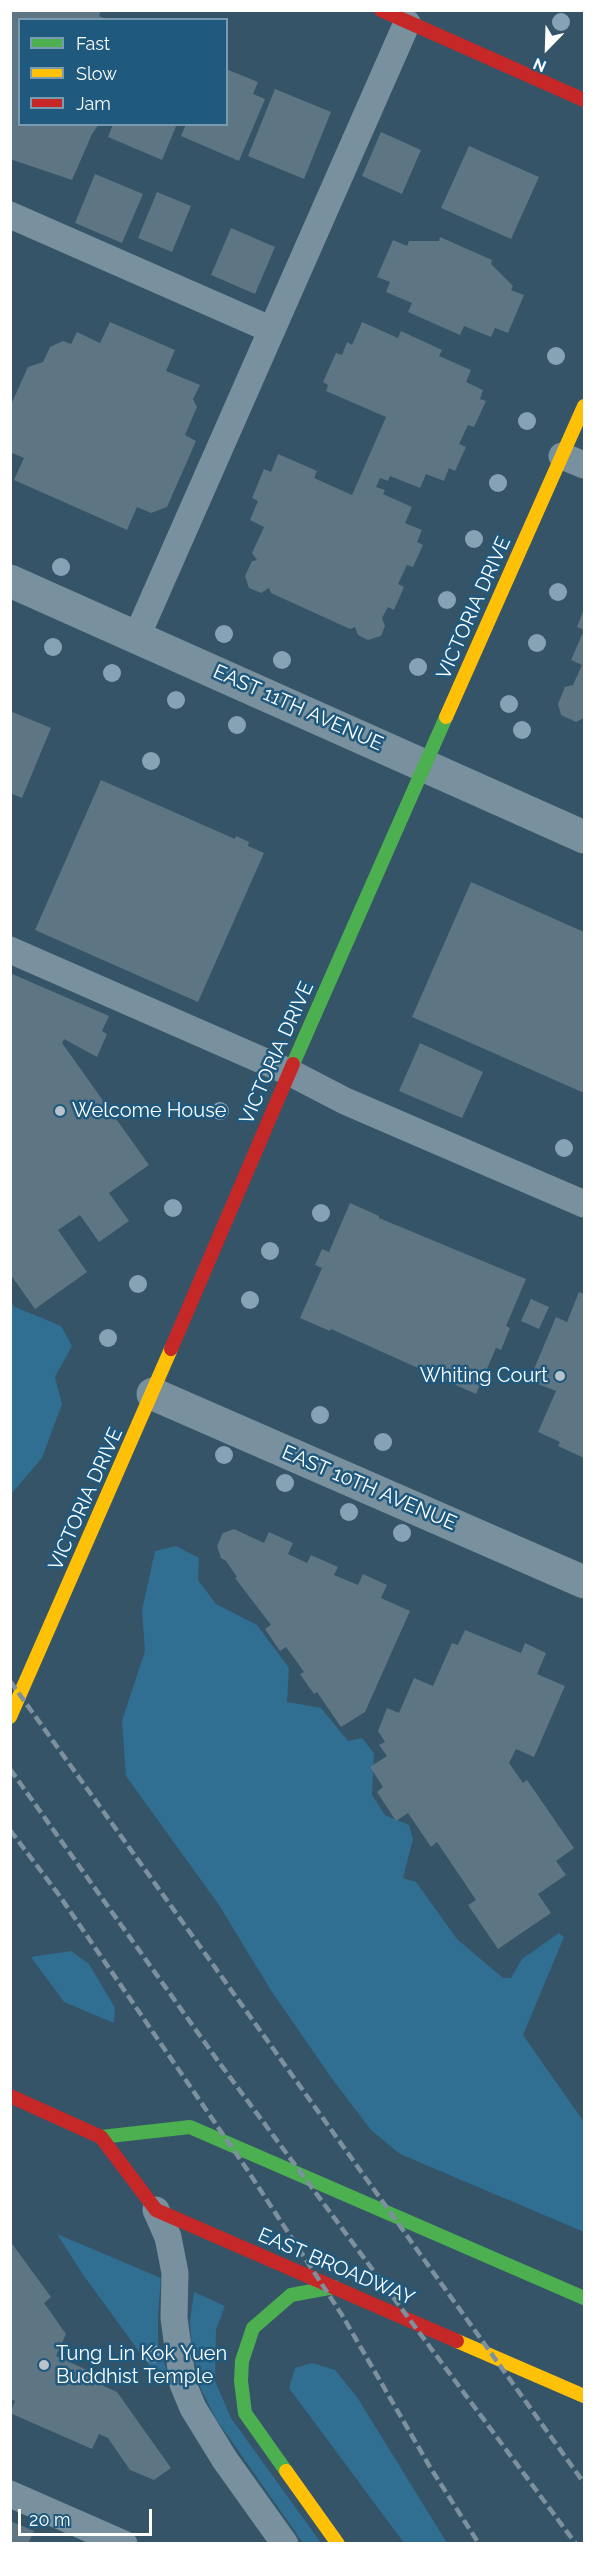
<!DOCTYPE html>
<style>
body{margin:0}
#map{position:relative;width:595px;height:2554px;overflow:hidden;background:#355467;font-family:Raleway,sans-serif}
canvas{display:block}
.frame{position:absolute;inset:0;border:12px solid #fff;pointer-events:none}
.legend{position:absolute;left:18px;top:18px;width:210px;height:108px;box-sizing:border-box;background:#1f597d;border:2px solid #799bb1;margin:0;padding:8px 10px;list-style:none;font-size:18px;color:#fff}
.legend li{display:flex;align-items:center;gap:12px;height:30px}
.legend b{width:30px;border:2px solid #799bb1}
.north{position:absolute;left:517px;top:18px;width:60px;height:60px;-webkit-text-stroke:4px #1f597d;paint-order:stroke;rotate:203deg;font-size:16px;font-weight:700;line-height:24px;text-align:center;color:#fff}
.north::after{content:'';display:block;margin:auto;width:21px;height:27px;background:#fff;clip-path:polygon(50% 0,100% 100%,50% 72%,0 100%)}
.scale{position:absolute;left:18px;top:2509px;width:134px;height:27px;box-sizing:border-box;border:3px solid #fff;border-top:0;padding-left:8px;font-size:18px;line-height:21px;white-space:nowrap;color:#fff;-webkit-text-stroke:4px #1f597d;paint-order:stroke}
</style>
<div id="map">
<canvas width="595" height="2554"></canvas>
<div class="frame"></div>
<ul class="legend">
<li><b style="height:8px;background:#4caf50"></b>Fast</li>
<li><b style="height:8px;background:#ffc107"></b>Slow</li>
<li><b style="height:8px;background:#c62828"></b>Jam</li>
</ul>
<div class="north">N</div>
<div class="scale">20 m</div>
</div>
<script>
const ctx = document.querySelector('canvas').getContext('2d');
ctx.lineJoin = 'round';
function fillPath(path, color) {
  ctx.fillStyle = color;
  ctx.fill(path, 'evenodd');
}
function toPath(rows) {
  const path = new Path2D();
  for (const r of rows) {
    path.moveTo(r[0], r[1]);
    for (let i = 2; i < r.length; i += 2) path.lineTo(r[i], r[i + 1]);
  }
  return path;
}
function stroke(path, color, width, dash) {
  ctx.strokeStyle = color;
  ctx.lineWidth = width;
  ctx.lineCap = dash ? 'butt' : 'round';
  ctx.setLineDash(dash || []);
  ctx.stroke(path);
}
function label(font, color, halo, rows, align = 'center') {
  ctx.font = font + ' Raleway,sans-serif';
  ctx.lineWidth = 5;
  ctx.setLineDash([]);
  ctx.textBaseline = 'middle';
  ctx.strokeStyle = halo;
  ctx.fillStyle = color;
  for (const [text, x, y, turn = 0] of rows) {
    ctx.save();
    ctx.translate(x, y);
    ctx.rotate((+turn || 0) * Math.PI / 180);
    ctx.textAlign = isNaN(turn) ? turn : align;
    if (halo) ctx.strokeText(text, 0, 0);
    ctx.fillText(text, 0, 0);
    ctx.restore();
  }
}
const green = toPath([
 [10,1302,15,1307,61,1326,72,1346,55,1377,62,1404,42,1458,11,1494],
 [176,1546,199,1558,198,1580,216,1604,257,1625,289,1668,287,1702,321,1708,348,1741,362,1738,374,1753,372,1795,385,1815,409,1825,413,1839,403,1878,416,1882,457,1939,503,1978,511,1978,522,1959,559,1933,564,1937,523,2035,584,2122,584,2232,400,2154,371,2130,333,2080,272,1992,219,1905,126,1776,122,1721,145,1651,142,1610,155,1551],
 [71,1951,89,1964,115,2008,114,2023,64,2002,31,1957],
 [57,2234,161,2278,158,2315,158,2350,170,2376,169,2383,162,2383,84,2276],
 [194,2292,225,2306,216,2330,215,2381,231,2418,321,2543,303,2543,216,2419,201,2389,192,2350,190,2321],
 [312,2363,335,2370,357,2397,447,2543,404,2543,289,2388,295,2368]
]);
const building = toPath([
 [10,10,101,10,99,16,106,19,20,20,20,124,99,124,92,134,72,180,10,159],
 [226,69,258,82,253,94,265,99,239,161,181,136,186,124,226,124],
 [275,89,331,112,304,179,248,156],
 [113,124,177,124,162,160,108,137],
 [381,132,421,150,402,194,362,176],
 [469,146,539,177,511,239,441,208],
 [95,174,143,194,122,243,75,223],
 [157,192,191,206,172,252,138,238],
 [231,228,275,247,255,294,211,275],
 [440,237,492,260,491,264,513,286,511,290,524,295,508,333,495,328,491,337,464,326,460,335,408,312,412,303,386,292,390,282,377,277,393,240,407,246,409,241,439,241],
 [110,322,175,350,166,371,200,385,193,399,197,407,185,435,196,441,167,507,151,513,137,507,127,530,14,480,24,458,10,452,10,407,28,367,43,362,50,347,63,341,71,344,77,332,100,343],
 [362,322,398,338,401,331,442,350,439,356,471,370,466,382,483,390,480,399,486,401,474,427,468,425,459,444,466,447,455,471,449,468,444,481,426,474,420,488,390,476,388,481,380,478,376,487,385,490,383,494,412,507,405,523,422,530,417,542,423,545,413,567,407,565,398,584,404,587,394,610,388,607,382,618,385,626,381,636,368,640,358,635,355,627,350,629,271,593,269,588,261,593,249,588,245,576,252,561,257,560,252,553,264,527,250,520,258,501,252,498,264,469,271,472,278,454,317,471,314,478,352,495,386,417,326,391,328,385,323,382,336,353,342,355,347,342,352,345],
 [584,609,584,718,576,722,561,715,558,704,565,687,573,685,582,665,571,660,584,630,577,627],
 [10,711,51,728,22,798,10,793],
 [101,780,235,839,236,836,249,842,248,846,264,853,198,1002,35,930],
 [471,882,584,932,584,1093,412,1017],
 [10,973,109,1016,102,1031,107,1034,97,1057,64,1039,62,1043,149,1165,109,1193,129,1221,99,1242,80,1215,58,1230,87,1272,35,1309,10,1274],
 [420,1043,483,1072,462,1118,399,1091],
 [350,1203,379,1216,379,1218,526,1279,506,1326,510,1328,501,1350,496,1348,476,1394,331,1329,330,1331,300,1318,322,1268,315,1265,322,1249,329,1252],
 [579,1292,584,1294,584,1458,558,1446,560,1442,538,1432,556,1391,533,1382,537,1371,534,1369,556,1317,567,1322],
 [531,1299,549,1307,539,1329,521,1321],
 [234,1529,264,1543,269,1532,293,1543,288,1554,307,1563,311,1555,338,1567,334,1575,358,1585,363,1574,387,1585,381,1598,410,1611,365,1712,341,1727,317,1692,314,1694,300,1674,304,1672,286,1647,280,1651,265,1629,271,1625,235,1578,237,1577,226,1561,221,1558,217,1546,223,1533],
 [465,1630,521,1653,525,1643,546,1653,537,1674,565,1686,534,1757,516,1749,509,1763,523,1783,527,1780,574,1848,556,1861,566,1875,538,1894,551,1913,498,1949,468,1905,476,1900,437,1842,431,1847,408,1813,396,1821,377,1792,383,1787,370,1767,387,1756,379,1745,385,1742,378,1731,387,1708,399,1713,414,1678,433,1686,452,1643,458,1645],
 [10,2241,51,2297,44,2303,66,2334,56,2356,98,2375,95,2382,117,2392,171,2468,154,2480,130,2470,108,2438,99,2434,92,2449,10,2413,15,2401,10,2399],
 [10,2521,34,2531,28,2544,10,2544]
]);
const lane = toPath([
 [10,215,272,330],
 [562,456,584,465],
 [137,636,407,23],
 [10,950,291,1073,345,1101,584,1204],
 [156,2210,168,2237,175,2273,174,2318,183,2384,193,2408,225,2460,285,2544],
 [10,2494,124,2544]
]);
const street = toPath([
 [10,581,584,837],
 [153,1394,584,1582]
]);
const fast = toPath([
 [293,1064,446,717],
 [101,2137,190,2127,584,2298],
 [286,2471,245,2413,241,2381,242,2361,253,2328,291,2295,334,2287]
]);
const slow = toPath([
 [446,717,584,406],
 [10,1717,171,1349],
 [457,2341,584,2396],
 [286,2471,338,2544]
]);
const jam = toPath([
 [381,10,584,100],
 [171,1349,293,1064],
 [10,2096,101,2137,156,2210,457,2341]
]);
const rail = toPath([
 [10,1681,584,2483],
 [10,1769,218,2061,576,2544],
 [10,1830,59,1895,246,2168,342,2315,430,2467,479,2544]
]);
const trees = [
 [561,22],
 [556,356],
 [527,421],
 [498,483],
 [474,539],
 [61,567],
 [558,592],
 [447,600],
 [224,634],
 [537,643],
 [53,647],
 [282,660],
 [418,667],
 [112,673],
 [176,700],
 [509,704],
 [237,725],
 [522,730],
 [151,761],
 [220,1111],
 [564,1148],
 [173,1208],
 [321,1213],
 [270,1251],
 [138,1284],
 [250,1300],
 [108,1338],
 [320,1415],
 [383,1442],
 [224,1455],
 [285,1483],
 [349,1512],
 [402,1533],
 [153,2354]
];
const markers = [
 [60,1111,6,"#b8c3ca"],
 [560,1376,6,"#b8c3ca"],
 [44,2365,6,"#b8c3ca"]
];
const streetNames = [
 ["VICTORIA DRIVE",474,608,-66],
 ["EAST 11TH AVENUE",298,708,24],
 ["VICTORIA DRIVE",277,1053,-66],
 ["EAST 10TH AVENUE",369,1488,23],
 ["VICTORIA DRIVE",86,1499,-66],
 ["EAST BROADWAY",336,2267,23]
];
const poiNames = [
 ["Welcome House",72,1111],
 ["Whiting Court",548,1376,"right"],
 ["Tung Lin Kok Yuen",56,2354],
 ["Buddhist Temple",56,2377]
];
fillPath(green, '#306e92');
fillPath(building, '#5e7583');
stroke(lane, '#79909e', 27);
stroke(street, '#79909e', 33);
stroke(fast, '#4caf50', 14);
stroke(slow, '#ffc107', 14);
stroke(jam, '#c62828', 14);
stroke(rail, '#7c909e', 4.5, [10, 4.5]);
ctx.fillStyle = '#85a3b5';
for (const [x, y] of trees) {
  ctx.beginPath();
  ctx.arc(x, y, 9, 0, 2 * Math.PI);
  ctx.fill();
}
for (const [x, y, r, color] of markers) {
  const dot = new Path2D();
  dot.arc(x, y, r, 0, 2 * Math.PI);
  ctx.fillStyle = color;
  ctx.fill(dot);
  stroke(dot, '#1f597d', 2);
}
label('20px', '#fff', '#1f597d', streetNames);
label('20px', '#fff', '#1f597d', poiNames, 'left');
</script>
